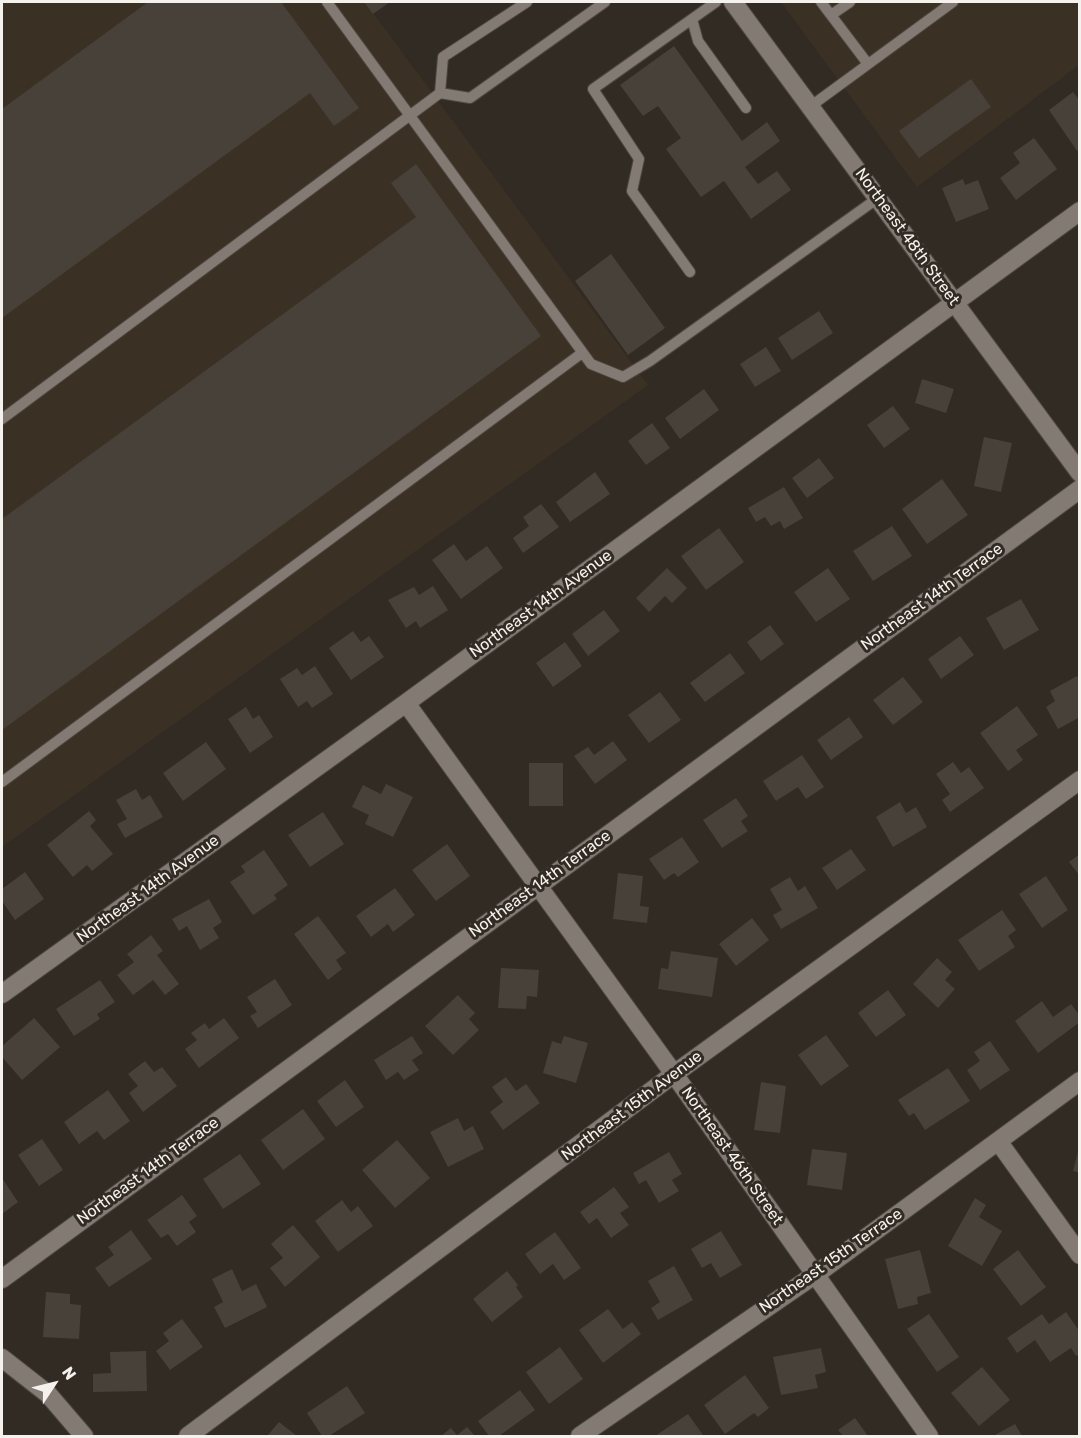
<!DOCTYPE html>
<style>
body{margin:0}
#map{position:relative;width:1081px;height:1438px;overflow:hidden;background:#312b24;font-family:Rubik,sans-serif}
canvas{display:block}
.frame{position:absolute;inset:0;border:3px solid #f5f1ec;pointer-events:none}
.north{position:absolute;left:24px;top:1354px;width:60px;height:60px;-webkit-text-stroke:4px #312b24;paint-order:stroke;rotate:55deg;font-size:16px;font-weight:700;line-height:24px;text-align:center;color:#f5f1ec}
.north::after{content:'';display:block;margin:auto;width:21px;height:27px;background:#f5f1ec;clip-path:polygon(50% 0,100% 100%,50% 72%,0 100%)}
</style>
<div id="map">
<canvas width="1081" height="1438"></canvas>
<div class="frame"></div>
<div class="north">N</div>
</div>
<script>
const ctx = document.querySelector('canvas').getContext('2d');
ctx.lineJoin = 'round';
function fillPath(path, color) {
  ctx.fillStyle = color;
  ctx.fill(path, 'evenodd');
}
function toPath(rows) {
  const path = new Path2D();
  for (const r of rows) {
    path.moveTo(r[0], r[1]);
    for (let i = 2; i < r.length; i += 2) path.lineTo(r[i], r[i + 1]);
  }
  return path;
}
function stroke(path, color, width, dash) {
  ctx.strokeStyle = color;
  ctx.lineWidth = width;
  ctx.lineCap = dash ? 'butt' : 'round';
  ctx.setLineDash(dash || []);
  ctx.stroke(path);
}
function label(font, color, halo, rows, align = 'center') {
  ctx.font = font + ' Rubik,sans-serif';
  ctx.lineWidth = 6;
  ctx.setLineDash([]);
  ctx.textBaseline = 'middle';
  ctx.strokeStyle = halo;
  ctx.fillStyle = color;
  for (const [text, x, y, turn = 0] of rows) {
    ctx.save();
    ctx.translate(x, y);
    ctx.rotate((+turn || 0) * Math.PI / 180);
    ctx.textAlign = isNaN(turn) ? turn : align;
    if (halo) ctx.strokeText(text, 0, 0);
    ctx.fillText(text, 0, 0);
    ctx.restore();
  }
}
const built = toPath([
 [2,2,365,2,648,385,2,847],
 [781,2,1079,2,1079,65,917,187]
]);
const building = toPath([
 [148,2,281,2,359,108,334,126,310,93,2,318,2,109],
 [364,2,390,2,373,14],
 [674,46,742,141,767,122,780,141,745,167,758,184,777,171,791,190,751,219,724,181,701,197,666,149,681,138,658,106,643,116,620,85],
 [971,79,991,107,919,158,899,131],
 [1073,92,1080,101,1080,149,1077,151,1049,110],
 [1034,138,1057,169,1016,200,1000,178,1020,163,1013,153],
 [416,164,541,336,2,730,2,519,416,217,391,183],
 [963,179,965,185,978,180,989,209,956,222,942,188],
 [611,254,665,328,628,355,575,281],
 [819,311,833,333,792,360,778,338],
 [766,347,781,371,755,387,740,364],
 [922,379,954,389,946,413,915,403],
 [704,389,719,410,680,439,665,418],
 [893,406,910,429,884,448,867,425],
 [652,423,670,448,646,465,628,441],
 [984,437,1012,443,1001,492,974,486],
 [819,458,834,478,807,498,792,478],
 [595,472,610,494,570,522,556,502],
 [942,479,968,515,927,544,902,509],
 [784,487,803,518,784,529,780,521,771,526,765,517,756,522,748,508],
 [541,504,559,527,523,553,513,538,529,526,523,517],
 [892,526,912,556,873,581,853,551],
 [719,528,744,562,706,590,681,556],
 [454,544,466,561,487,546,503,568,461,599,432,560],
 [667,568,687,588,672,603,665,596,649,612,636,598],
 [828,568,850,599,816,622,794,592],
 [433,586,448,610,420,628,416,621,406,628,388,600,414,587,419,595],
 [1021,599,1039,630,1004,650,986,618],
 [604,610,620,631,588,656,572,634],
 [770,625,784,644,761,661,747,642],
 [353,631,361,642,369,636,384,657,351,680,329,648],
 [960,636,974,655,941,679,928,659],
 [565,642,582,666,553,687,536,663],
 [730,653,745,673,705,702,690,683],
 [315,666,333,694,312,708,307,701,298,707,280,679,297,668,302,675],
 [1077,676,1080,680,1080,717,1058,729,1046,707,1055,701,1050,691],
 [903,677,923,702,893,725,873,700],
 [660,692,681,720,649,743,628,715],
 [1017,706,1038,735,1016,750,1023,760,1008,771,980,733],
 [246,707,253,719,259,715,273,737,250,753,228,719],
 [849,717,863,737,831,760,817,740],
 [613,741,627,760,595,784,574,756,588,747,594,755],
 [206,742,226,769,183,801,163,773],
 [802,755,824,787,806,799,798,787,776,801,763,781],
 [953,762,961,773,969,767,984,788,950,812,942,800,950,794,936,774],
 [529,763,563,763,563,806,529,806],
 [386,784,413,797,393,837,365,824,369,815,352,807,363,785,381,794],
 [136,789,142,800,150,795,163,817,125,838,117,824,127,819,116,800],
 [736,798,748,816,741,821,748,831,722,848,703,820],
 [900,802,906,813,916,807,927,827,893,847,876,817],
 [89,811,96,820,90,826,113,854,92,871,87,865,73,877,47,845],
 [323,812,344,844,310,867,288,835],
 [682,837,699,862,678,877,674,873,664,880,649,859],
 [447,844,470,876,436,901,412,870],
 [851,849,866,870,837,890,822,868],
 [264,850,288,885,274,895,277,899,253,915,230,882,245,872,241,866],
 [1080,854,1080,876,1069,862],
 [25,872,44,899,15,920,2,901,2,889],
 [618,873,643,876,640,906,649,907,647,923,613,919],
 [1046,876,1068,910,1042,928,1019,894],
 [790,877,798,891,805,886,818,908,781,929,773,915,782,910,770,889],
 [395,888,415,915,393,932,388,924,371,937,356,916],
 [209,899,222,922,213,928,219,938,200,950,187,926,179,931,172,919],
 [1002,910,1016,930,1008,936,1015,947,979,971,958,940],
 [318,916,346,953,336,960,342,969,328,980,294,934],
 [752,918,769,940,736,966,719,944],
 [151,935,163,951,157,955,179,984,165,995,153,980,133,995,117,975,134,962,127,954],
 [671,951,718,958,712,997,658,989,661,968,668,969],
 [937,958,952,972,945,980,955,989,938,1008,913,984],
 [501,968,539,970,537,997,527,996,526,1009,498,1008],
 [275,979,292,1005,258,1028,250,1016,257,1012,247,997],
 [100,980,115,1002,97,1014,100,1019,74,1036,56,1009],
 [888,990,906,1015,876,1037,858,1013],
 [458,995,475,1013,469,1019,479,1030,453,1055,425,1026],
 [1042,1001,1053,1017,1071,1004,1080,1016,1080,1022,1038,1053,1015,1021],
 [34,1018,60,1047,22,1080,2,1057,2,1046],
 [224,1018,239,1038,199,1068,185,1049,197,1040,191,1033,205,1023,209,1029],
 [826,1035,849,1066,821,1086,798,1055],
 [412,1036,423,1053,412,1060,419,1070,404,1080,398,1072,386,1080,374,1060],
 [564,1036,588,1043,576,1083,543,1073,552,1041,561,1044],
 [990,1041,1010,1070,980,1090,967,1070,980,1061,974,1052],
 [145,1061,154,1072,162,1067,177,1086,143,1112,129,1093,138,1086,128,1074],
 [948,1068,970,1101,925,1130,914,1113,909,1116,898,1100],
 [506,1077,516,1091,526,1084,540,1103,503,1130,490,1112,503,1102,492,1087],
 [345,1080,364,1107,336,1127,317,1101],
 [761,1082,786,1086,780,1133,754,1130],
 [108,1090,130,1121,104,1140,97,1131,79,1144,64,1122],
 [303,1109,325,1139,283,1170,261,1140],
 [458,1118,464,1131,473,1126,484,1149,448,1167,430,1132],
 [42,1139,63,1170,39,1186,18,1155],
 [397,1140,430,1178,395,1208,362,1170],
 [1079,1148,1080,1149,1080,1173,1073,1171],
 [812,1149,847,1153,842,1190,807,1185],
 [669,1152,682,1174,672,1180,679,1191,659,1203,646,1180,639,1184,633,1173],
 [240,1154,261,1184,223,1209,203,1179],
 [2,1178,18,1202,2,1214],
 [614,1187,629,1207,620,1213,629,1225,611,1238,597,1218,589,1224,580,1212],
 [182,1195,197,1216,189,1222,196,1232,177,1246,168,1234,161,1238,147,1220],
 [975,1198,986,1205,979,1217,1002,1231,982,1266,948,1246],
 [342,1200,351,1212,358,1206,373,1226,338,1252,315,1221],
 [293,1225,320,1257,285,1287,270,1268,283,1258,271,1244],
 [131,1230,152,1259,109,1287,95,1268,114,1255,108,1247],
 [721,1231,742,1265,720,1278,711,1263,702,1268,691,1249],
 [555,1232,581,1268,564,1280,553,1264,540,1274,525,1254],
 [920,1250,931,1293,917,1297,918,1304,898,1309,885,1259],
 [1018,1250,1046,1287,1021,1306,993,1269],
 [674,1266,693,1300,658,1320,651,1308,660,1302,648,1281],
 [232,1269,242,1291,256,1284,267,1307,225,1328,214,1307,223,1302,212,1279],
 [507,1271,518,1285,516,1287,523,1297,492,1322,473,1299],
 [46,1292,70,1294,70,1304,81,1305,79,1339,43,1337],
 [608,1309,623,1329,632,1322,641,1334,603,1363,579,1330],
 [1066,1312,1080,1332,1080,1354,1076,1356,1071,1348,1050,1362,1035,1340,1017,1353,1007,1338,1042,1314,1049,1324],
 [929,1314,959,1357,937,1372,907,1329],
 [182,1319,203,1347,170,1370,156,1351,169,1341,163,1333],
 [560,1347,583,1379,549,1404,526,1372],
 [821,1348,826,1372,815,1375,818,1388,781,1395,773,1357],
 [146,1351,147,1391,93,1392,93,1374,111,1373,110,1352],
 [982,1367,1010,1400,979,1426,951,1393],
 [745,1375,769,1408,758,1417,754,1413,725,1434,704,1405],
 [347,1386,365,1413,329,1436,322,1436,307,1413],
 [520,1390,535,1410,499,1436,489,1436,478,1421],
 [688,1414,703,1435,655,1436],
 [855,1418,868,1436,843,1436,838,1430],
 [279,1422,297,1436,267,1436],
 [1015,1424,1022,1436,993,1436],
 [467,1427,475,1436,441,1436,451,1428,457,1435]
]);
const service = toPath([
 [327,2,591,364,623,377,650,361,878,198],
 [716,2,692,19,698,41,746,108],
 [821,2,868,64],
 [831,15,850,2],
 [440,93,443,57,527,2],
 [811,106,953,2],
 [690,272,632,191,639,159,593,89,692,19],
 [2,419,440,93,470,98,605,2],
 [2,782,582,353]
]);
const minor = toPath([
 [406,703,674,1074,929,1436],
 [2,994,406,703,1080,211],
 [998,1141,1080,1255],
 [2,1279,1080,489],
 [2,1358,48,1394,84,1436],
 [188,1436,674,1074,1080,780],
 [580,1436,826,1267,1080,1081]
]);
const tertiary = toPath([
 [733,2,1080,473]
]);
const streetNames = [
 ["Northeast 48th Street",907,237,54],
 ["Northeast 14th Terrace",932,597,-36],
 ["Northeast 14th Avenue",541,604,-36],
 ["Northeast 14th Terrace",540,884,-36],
 ["Northeast 14th Avenue",148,889,-36],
 ["Northeast 15th Avenue",632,1106,-37],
 ["Northeast 46th Street",732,1156,55],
 ["Northeast 14th Terrace",148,1171,-36],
 ["Northeast 15th Terrace",831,1261,-35]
];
fillPath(built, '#3b3024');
fillPath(building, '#474139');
stroke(service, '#4e4843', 12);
stroke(minor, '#4e4843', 20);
stroke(tertiary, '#4e4843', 20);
stroke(service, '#837b73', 10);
stroke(minor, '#837b73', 18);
stroke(tertiary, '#837b73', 18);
label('16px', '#f5f1ec', '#312b24', streetNames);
</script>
